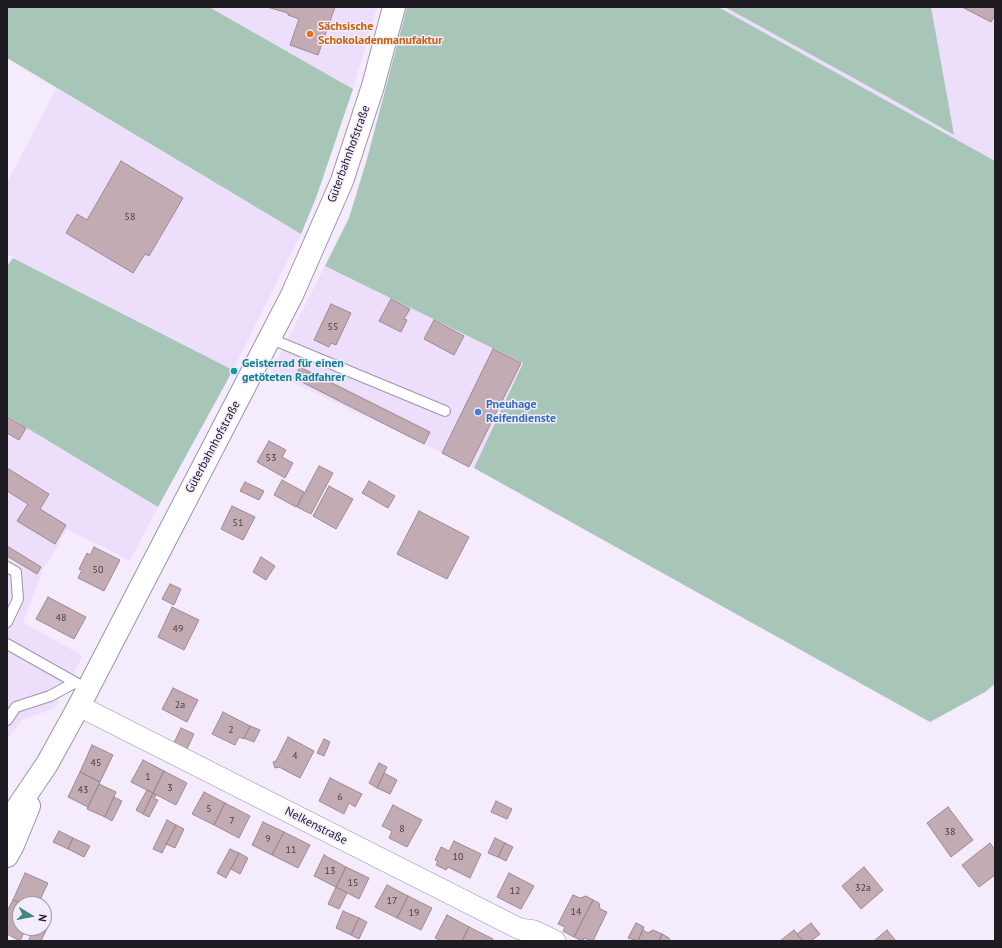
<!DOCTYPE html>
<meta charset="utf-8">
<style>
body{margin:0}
#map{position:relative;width:1002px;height:948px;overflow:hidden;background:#f4ecfd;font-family:"PT Sans",sans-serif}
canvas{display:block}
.frame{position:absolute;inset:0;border:8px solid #1f1b23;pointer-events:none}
.north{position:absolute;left:12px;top:896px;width:40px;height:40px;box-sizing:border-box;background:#f4ecfd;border:1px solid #9f98a6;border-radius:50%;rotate:100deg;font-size:11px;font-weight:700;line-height:16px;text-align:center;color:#1f1b23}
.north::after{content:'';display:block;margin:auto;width:14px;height:18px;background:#45887a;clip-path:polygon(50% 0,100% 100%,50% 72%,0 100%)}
</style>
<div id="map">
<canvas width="1002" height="948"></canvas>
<div class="frame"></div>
<div class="north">N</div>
</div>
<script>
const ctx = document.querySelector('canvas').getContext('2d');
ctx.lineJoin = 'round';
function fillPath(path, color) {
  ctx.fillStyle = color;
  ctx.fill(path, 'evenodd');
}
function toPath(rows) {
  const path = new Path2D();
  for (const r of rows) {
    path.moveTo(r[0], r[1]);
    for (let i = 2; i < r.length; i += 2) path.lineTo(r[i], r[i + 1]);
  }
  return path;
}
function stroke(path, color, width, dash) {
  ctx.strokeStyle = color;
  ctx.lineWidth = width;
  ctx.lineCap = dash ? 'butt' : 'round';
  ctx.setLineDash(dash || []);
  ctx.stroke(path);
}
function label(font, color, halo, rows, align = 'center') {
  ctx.font = font + ' "PT Sans",sans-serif';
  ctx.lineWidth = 3;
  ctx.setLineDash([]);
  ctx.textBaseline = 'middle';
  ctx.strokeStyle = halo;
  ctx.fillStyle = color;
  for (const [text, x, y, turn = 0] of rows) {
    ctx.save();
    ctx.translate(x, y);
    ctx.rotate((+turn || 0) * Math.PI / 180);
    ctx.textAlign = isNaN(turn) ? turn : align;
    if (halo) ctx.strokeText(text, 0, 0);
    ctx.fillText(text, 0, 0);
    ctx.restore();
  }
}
const built = toPath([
 [209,7,377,7,353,89],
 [718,7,995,7,995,161],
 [56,88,301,234,233,370,7,254,7,183],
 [325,266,523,363,474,468,271,372],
 [7,416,158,507,130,561,67,529,43,571,23,622,83,656,54,709,23,719,7,740]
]);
const green = toPath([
 [7,7,209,7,353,89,316,198,301,234,7,58],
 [407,7,718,7,995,161,995,684,985,692,930,722,474,468,523,363,325,266,349,218,367,159],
 [725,7,931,7,954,135,895,101],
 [13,258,233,370,158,507,7,416,7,266]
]);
const building = toPath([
 [267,7,335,7,318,55,290,45,299,19,288,15,288,13,267,7],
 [962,7,995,7,995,15,991,22,962,7],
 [121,161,183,198,149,256,145,254,133,273,66,233,77,214,87,220,121,161],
 [391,299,410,309,404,319,407,320,401,332,379,321,391,299],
 [331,304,351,313,336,345,331,343,329,347,314,340,331,304],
 [434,320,464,336,454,355,424,339,434,320],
 [493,349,521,363,469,467,442,453,493,349],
 [300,367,430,432,424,444,294,378,300,367],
 [7,417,26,428,19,440,7,433,7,417],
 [269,441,286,450,282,457,293,463,285,478,257,462,269,441],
 [319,466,333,473,311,514,297,507,319,466],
 [7,468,49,494,40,509,66,525,55,544,17,521,28,504,7,491,7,468],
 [282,480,304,492,296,507,274,495,282,480],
 [369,481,395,496,388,508,362,493,369,481],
 [245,482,264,491,259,500,240,491,245,482],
 [329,486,353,499,336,529,313,516,329,486],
 [232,506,255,517,243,540,221,529,232,506],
 [419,511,469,537,447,579,397,554,419,511],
 [7,546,41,567,37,574,7,556,7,546],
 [94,547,120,560,104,591,78,578,82,570,79,569,87,553,90,555,94,547],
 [261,557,275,566,266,580,253,572,261,557],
 [170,584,181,589,174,605,162,599,170,584],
 [48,597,86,617,74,639,36,619,48,597],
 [172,607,199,620,184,650,158,637,172,607],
 [173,688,198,700,187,722,162,709,173,688],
 [223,712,250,726,244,739,239,737,235,745,212,734,223,712],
 [250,726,260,730,254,742,244,738,250,726],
 [181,728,194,734,186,751,173,745,181,728],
 [288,737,314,751,300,778,279,767,275,768,273,762,276,761,288,737],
 [324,739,330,742,324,756,317,753,324,739],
 [92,745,113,755,100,782,80,772,92,745],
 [143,760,164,771,153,793,131,782,143,760],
 [379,763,387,767,377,788,369,783,379,763],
 [164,771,187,783,176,805,153,793,164,771],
 [80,772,100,782,88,807,68,797,80,772],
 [384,773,397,780,390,794,377,788,384,773],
 [330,778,362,794,355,807,349,803,344,814,319,801,330,778],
 [99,784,116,792,105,817,87,809,99,784],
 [147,790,153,793,143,814,136,810,147,790],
 [204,792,225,803,214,825,192,814,204,792],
 [153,793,156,795,154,799,158,800,149,817,143,814,153,793],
 [114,797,122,801,112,821,105,817,114,797],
 [496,801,512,809,507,819,491,812,496,801],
 [225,803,250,816,239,838,214,825,225,803],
 [393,805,422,820,407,847,389,838,392,831,382,826,393,805],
 [948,807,973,840,951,857,927,823,948,807],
 [167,820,176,825,162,853,153,849,167,820],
 [263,822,284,832,272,855,252,845,263,822],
 [176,825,184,829,175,848,166,844,176,825],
 [59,831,73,838,68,849,53,842,59,831],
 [284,832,310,845,298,868,272,855,284,832],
 [73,838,90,846,84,857,68,849,73,838],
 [495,838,505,843,498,857,488,853,495,838],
 [454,841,481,854,470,878,448,867,446,870,436,865,438,861,435,860,441,847,449,851,454,841],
 [505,843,513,847,506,861,498,857,505,843],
 [990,843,995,850,995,875,979,887,962,865,990,843],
 [230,849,239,853,226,878,217,873,230,849],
 [239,853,248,858,240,874,231,869,239,853],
 [324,855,346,867,336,887,314,876,324,855],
 [346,867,369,878,359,899,336,887,346,867],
 [864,867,883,890,861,909,842,886,864,867],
 [25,873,48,883,38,904,23,904,13,900,25,873],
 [509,873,534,886,521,909,497,897,509,873],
 [387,885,408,896,397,918,375,907,387,885],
 [336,887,347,893,339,909,328,904,336,887],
 [573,895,580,898,586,896,593,900,574,937,563,931,565,927,558,924,573,895],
 [408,896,432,908,421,930,397,918,408,896],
 [13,900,23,904,20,904,20,928,26,928,20,941,7,934,7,911,13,900],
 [593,900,599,903,600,909,607,912,593,941,584,938,583,941,574,937,593,900],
 [343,911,359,918,351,935,336,928,343,911],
 [447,915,469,927,462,941,442,941,435,938,447,915],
 [359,918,367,922,359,939,351,935,359,918],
 [44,919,50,922,41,941,28,941,35,928,44,928,44,919],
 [636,923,644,927,638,941,628,938,636,923],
 [811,923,820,934,811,941,803,941,797,934,811,923],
 [469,927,493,939,492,941,462,941,469,927],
 [643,930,648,933,653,930,662,934,659,941,638,941,643,930],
 [794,930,803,941,780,941,794,930],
 [887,930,896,941,876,941,875,940,887,930],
 [662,934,669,938,670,941,659,941,662,934]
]);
const lane = toPath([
 [269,338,445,411],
 [7,567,16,572,18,599,7,622],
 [7,644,87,689],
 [7,720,16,707,50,696,74,683]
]);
const street = toPath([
 [79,706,520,929,534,931,555,941]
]);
const secondary = toPath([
 [7,823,47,764,79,706,292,295,342,181,373,86,394,7],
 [7,856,13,845,29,806]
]);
const markers = [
 [310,34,4,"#e8710a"],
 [234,371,4,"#0f9aa8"],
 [478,412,4,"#3f7fe0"]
];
const numberNames = [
 ["58",130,217],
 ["55",333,327],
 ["53",271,458],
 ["51",238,523],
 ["50",98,570],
 ["48",61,618],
 ["49",178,629],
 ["2a",180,705],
 ["2",231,730],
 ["4",295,756],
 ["45",96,763],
 ["1",148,777],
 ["3",170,788],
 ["43",83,790],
 ["6",340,797],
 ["5",209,809],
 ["7",232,821],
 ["8",402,829],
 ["38",950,832],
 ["9",268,839],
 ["11",291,850],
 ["10",458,857],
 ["13",330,871],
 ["15",353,883],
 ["32a",863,888],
 ["12",515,891],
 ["17",392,901],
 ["14",576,912],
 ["19",414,913]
];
const foodNames = [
 ["Sächsische",318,27],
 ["Schokoladenmanufaktur",318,41]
];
const streetNames = [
 ["Güterbahnhofstraße",349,154,-70],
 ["Güterbahnhofstraße",213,447,-62],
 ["Nelkenstraße",316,826,27]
];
const cultureNames = [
 ["Geisterrad für einen",242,364],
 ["getöteten Radfahrer",242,378]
];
const shopNames = [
 ["Pneuhage",486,405],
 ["Reifendienste",486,419]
];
fillPath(built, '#eddffb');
fillPath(green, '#a7c6b7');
fillPath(building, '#c3abb4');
stroke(building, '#9f8890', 1);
stroke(lane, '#9e94a8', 12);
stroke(street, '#9e94a8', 22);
stroke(secondary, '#9e94a8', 24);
stroke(lane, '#fff', 10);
stroke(street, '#fff', 21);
stroke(secondary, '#fff', 22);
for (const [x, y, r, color] of markers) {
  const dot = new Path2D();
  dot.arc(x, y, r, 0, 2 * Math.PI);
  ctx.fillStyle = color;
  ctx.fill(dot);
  stroke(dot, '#f4ecfd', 1.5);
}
label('10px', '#483f47', null, numberNames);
label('bold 12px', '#c56008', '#f4ecfd', foodNames, 'left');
label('12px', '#1f1b23', '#f4ecfd', streetNames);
label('bold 12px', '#0d838f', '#f4ecfd', cultureNames, 'left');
label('bold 12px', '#366cbe', '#f4ecfd', shopNames, 'left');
</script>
